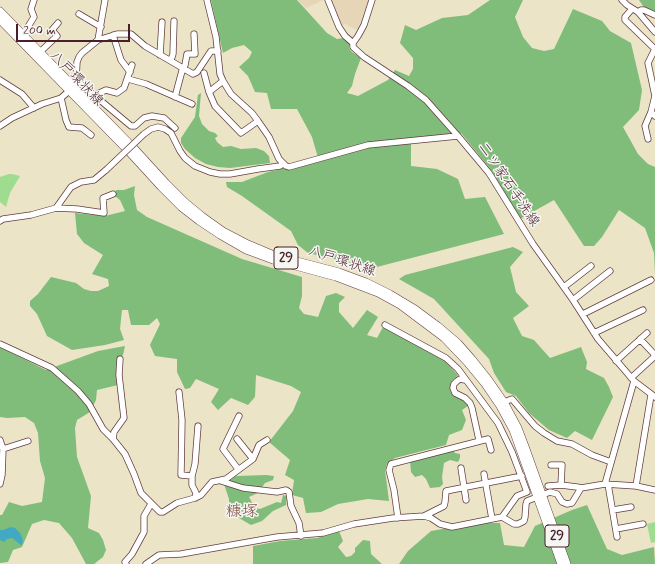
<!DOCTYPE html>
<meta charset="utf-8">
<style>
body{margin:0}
#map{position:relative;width:655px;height:564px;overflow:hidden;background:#ece4c7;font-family:Mynerve,sans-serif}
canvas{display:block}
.scale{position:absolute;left:16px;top:24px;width:114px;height:18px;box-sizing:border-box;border:2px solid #4a1f2b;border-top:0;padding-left:5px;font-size:12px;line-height:14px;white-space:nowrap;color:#4a1f2b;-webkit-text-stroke:3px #f6f6f2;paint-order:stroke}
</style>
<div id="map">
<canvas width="655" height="564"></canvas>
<div class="scale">200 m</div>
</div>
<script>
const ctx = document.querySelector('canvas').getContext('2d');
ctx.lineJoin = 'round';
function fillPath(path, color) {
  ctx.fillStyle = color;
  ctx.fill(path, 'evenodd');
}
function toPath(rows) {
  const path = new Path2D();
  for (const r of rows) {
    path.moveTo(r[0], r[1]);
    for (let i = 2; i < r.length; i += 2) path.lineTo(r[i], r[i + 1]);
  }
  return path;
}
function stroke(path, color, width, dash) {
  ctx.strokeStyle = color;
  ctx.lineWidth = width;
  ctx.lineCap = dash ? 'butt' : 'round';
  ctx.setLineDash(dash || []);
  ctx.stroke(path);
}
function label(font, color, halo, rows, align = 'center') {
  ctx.font = font + ' Mynerve,"Klee One",sans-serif';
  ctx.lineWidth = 3;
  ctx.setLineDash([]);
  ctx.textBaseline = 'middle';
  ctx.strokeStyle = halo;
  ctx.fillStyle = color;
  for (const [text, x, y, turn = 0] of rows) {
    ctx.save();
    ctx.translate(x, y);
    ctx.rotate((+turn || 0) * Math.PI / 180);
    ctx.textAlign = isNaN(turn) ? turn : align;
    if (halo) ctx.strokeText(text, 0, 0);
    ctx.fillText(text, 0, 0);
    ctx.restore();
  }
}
const built = toPath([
 [298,0,323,0,306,8],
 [330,0,370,0,359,31,345,24,341,26]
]);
const green = toPath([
 [9,174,12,174,20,176,10,193,6,207,0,202,0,177],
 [655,522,655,542,651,543,647,524]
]);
const forest = toPath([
 [211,0,297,0,327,33,337,39,344,38,350,43,349,48,352,52,361,58,355,74,352,86,347,93,358,96,388,80,395,70,409,76,413,69,413,58,400,43,405,25,416,30,442,18,468,15,490,0,523,0,515,17,523,37,532,48,544,51,554,49,573,9,602,21,610,31,631,43,642,90,639,110,623,127,638,154,648,164,655,167,655,274,654,253,645,228,619,210,602,237,594,246,584,246,554,200,520,219,492,171,461,133,411,139,411,166,437,169,458,179,465,199,485,197,504,234,373,268,308,253,298,245,291,231,242,196,227,187,226,182,242,182,268,172,319,161,312,137,297,109,271,109,267,93,255,92,248,76,239,67,249,58,252,52,244,45,232,48,223,53],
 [639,0,655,0,655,13,645,9],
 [201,93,199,116,202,124,209,131,215,133,218,136,215,138,217,142,223,147,231,146,241,149,256,148,264,151,269,156,270,163,230,168,218,167,206,164,195,158,185,149,181,143,181,138,195,117,198,95],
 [135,186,134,195,137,210,147,217,242,259,302,277,302,296,299,308,304,314,318,317,326,296,336,293,345,297,339,303,339,312,353,328,367,310,378,317,367,335,377,338,383,327,444,360,458,375,452,381,450,390,454,395,467,402,468,406,462,410,466,420,462,430,449,435,446,445,395,458,387,464,385,470,389,501,368,499,338,504,321,512,306,513,303,498,292,495,294,480,285,475,290,460,269,442,293,411,301,392,291,386,256,375,255,397,248,405,231,398,218,410,211,402,219,389,196,379,190,388,185,389,177,372,177,359,155,356,150,345,160,324,157,318,149,325,131,325,128,310,122,310,120,329,124,340,105,345,72,350,47,336,37,314,30,306,30,301,38,294,51,277,76,283,84,289,91,291,98,291,109,286,108,279,92,274,103,255,84,243,77,234,75,213,105,216,125,211,120,200,115,196,116,190,124,190],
 [513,247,523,252,510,267,516,292,529,306,513,318,522,336,534,340,550,358,581,347,587,362,586,369,604,378,609,387,613,397,592,440,575,431,567,438,549,430,529,413,516,396,506,392,494,373,489,359,434,299,399,279,405,275],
 [125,346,123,355,117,360,118,385,97,390,96,400,90,412,77,420,75,428,77,457,91,496,88,528,99,533,103,540,106,550,103,557,94,564,86,564,72,538,59,523,44,520,32,524,22,547,13,550,8,562,0,563,0,515,2,515,9,502,22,506,42,502,45,478,40,461,38,433,34,423,25,417,7,418,0,417,0,347,46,370,98,351],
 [453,450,455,453,460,454,460,458,458,462,450,460,444,463,442,477,443,484,440,487,430,488,426,479,422,475,415,477,411,472,410,461],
 [266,475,274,476,273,480,265,483,258,493,249,497,255,508,260,509,277,502,281,503,283,495,287,496,286,505,273,511,262,521,251,525,239,518,229,505,229,499,224,484,236,476],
 [587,505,607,549,622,555,654,547,655,564,399,564,408,551,431,531,477,523,500,523,504,545,524,547,535,526,572,510],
 [339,531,343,541,338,547,346,557,351,556,355,552,355,548,363,540,370,541,371,554,382,564,253,564,253,546,280,541,317,538]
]);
const water = toPath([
 [11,527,15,528,20,533,23,540,22,544,21,545,12,538,7,539,4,542,0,540,0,530,3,530]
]);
const minor = toPath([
 [207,0,216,37,220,74,223,81,231,94,252,113,258,121,269,137,279,159,286,166,289,167,368,145,458,136],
 [328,0,339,27,345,36,353,43],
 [372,0,364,25,358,36,353,43,353,47,364,57,408,86,426,100,458,136,489,173,533,244,573,300,598,339,634,381,655,397],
 [622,0,627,5,638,12,655,32],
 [632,9,625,17,625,20,655,49,648,63,655,96,651,112,655,116],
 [638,12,641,10,644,10,655,15],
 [79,14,101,27],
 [113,35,121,60,130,72],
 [21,38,34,17,31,9,34,0],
 [98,40,117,34,131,34,145,46,193,74,197,72,211,51,218,51],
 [40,52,57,36,52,30,58,23],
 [160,55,162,22],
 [171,60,173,54,174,21],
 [184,68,185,65,187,54,195,54,194,34],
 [204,73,209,92],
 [128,79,146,84,192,104],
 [0,80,22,94,34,108],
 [76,80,131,126,135,126,144,118,152,116,164,118,175,128],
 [223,81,209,92,215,106,241,133,258,121],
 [95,95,106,90,117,93,124,88,132,65],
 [175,97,183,67],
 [61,98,66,120,69,127,82,128,91,135],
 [0,126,12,118,42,104,61,98,69,91,76,80,77,62,79,57,82,53,98,40,105,0],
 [144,134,151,129,158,127,165,129,171,133,180,151,185,158,195,166,210,172,220,174,230,174,258,169,280,166,283,164],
 [648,139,645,126,651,112],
 [56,208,71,187,81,182,94,180,106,170],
 [0,221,3,219,31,215,56,208,77,209,104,213,103,198,113,194],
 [564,287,591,266],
 [573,300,610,271],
 [583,314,651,280],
 [385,325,446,358,458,369,498,423,512,452,527,492,517,496,502,517],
 [594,333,643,310],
 [640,339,655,355],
 [0,344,52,368,78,391,89,404,103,429,113,439,125,454,134,474,141,493,160,512,163,512,177,503,195,498,201,495,212,482,226,479,253,459,259,445,267,440],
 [616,361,647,333],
 [631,378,655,356],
 [465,380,460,379,457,381,454,384,453,388,455,393,465,398,470,403,472,408,479,440],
 [179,392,182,420,181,475,192,476],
 [504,402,512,399,535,426,544,433,557,441,572,444,592,455,611,462],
 [113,439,114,432,124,418,119,375,120,359],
 [237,439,253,459],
 [0,440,3,449,2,475,0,484],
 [3,449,28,441],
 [551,465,562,465,561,485],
 [461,468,466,500],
 [238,469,223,449,239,416],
 [484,474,492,519],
 [221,481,243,488,277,492,286,490,289,492,291,506,299,523,301,536],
 [605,484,634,381],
 [608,484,617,537],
 [548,486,561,485,577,487,581,488,605,484,636,486,655,490],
 [636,486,651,395],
 [195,498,196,493,192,485,192,476,195,464,198,426],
 [613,510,631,507],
 [424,516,431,518,440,524,452,527,502,517,514,524,518,524,524,521,525,517,526,504,527,501,550,492,557,494,562,502,567,504,572,503,581,488],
 [398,518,394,490,389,470,391,464,488,439,491,450],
 [616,529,643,524],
 [126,564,125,562,132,554,144,532,144,516,151,504],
 [146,564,159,555,181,554,277,537,323,533,354,524,393,518,424,516,444,506,445,502,446,491,522,476]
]);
const major = toPath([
 [0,11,134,148,166,183,185,202,202,216,223,231,248,244,274,255,339,272,366,282,390,294,415,309,438,326,458,343,472,359,488,379,504,402,518,428,526,449,567,564],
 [0,20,129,152,161,187,181,207,199,221,220,235,246,250,273,260,336,277,378,293,400,305,444,338,466,361,485,384,500,406,513,430,561,564]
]);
const minorBridge = toPath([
 [106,170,144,134]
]);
const shields = [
 [286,258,24],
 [557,536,24]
];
const shieldNames = [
 ["29",286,258],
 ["29",557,536]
];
const streetNames = [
 ["八戸環状線",76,79,46],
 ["二ツ家石手洗線",508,185,56],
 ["八戸環状線",342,262,18]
];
const quarterNames = [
 ["糠塚",242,513]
];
fillPath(built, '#e6d5b7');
fillPath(green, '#a0dc90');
fillPath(forest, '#80bc7a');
fillPath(water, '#42a9c2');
stroke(minor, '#623d42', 7);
stroke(major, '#623d42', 8);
stroke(minor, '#fff', 5.5);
stroke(major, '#fff', 7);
stroke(minorBridge, '#623d42', 7, []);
stroke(minorBridge, '#fff', 5.5);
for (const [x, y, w] of shields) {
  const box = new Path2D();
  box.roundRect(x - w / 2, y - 11, w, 22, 3);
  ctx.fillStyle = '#f6f6f2';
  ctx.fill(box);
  stroke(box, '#4a1f2b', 1);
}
label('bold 13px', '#4a1f2b', null, shieldNames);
label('14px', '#4a1f2b', '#f6f6f2', streetNames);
label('16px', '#805142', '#f6f6f2', quarterNames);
</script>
